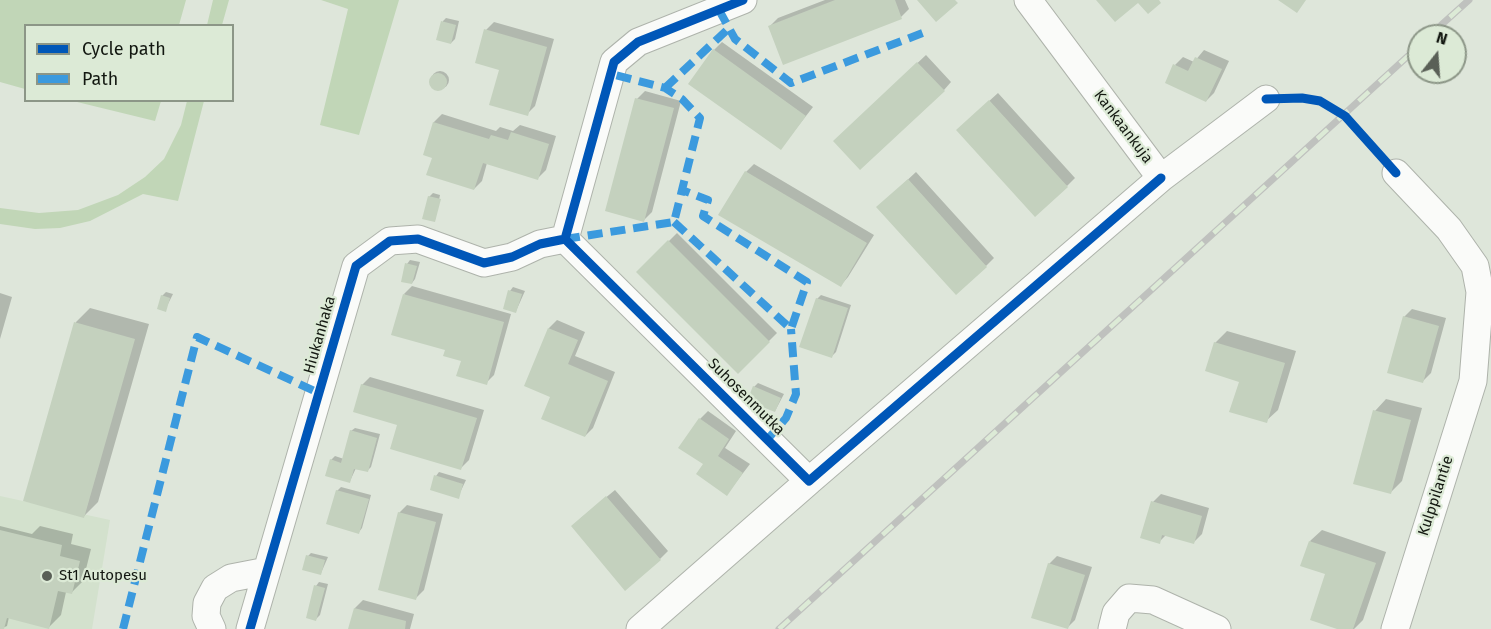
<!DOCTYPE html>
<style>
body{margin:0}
#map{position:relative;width:1491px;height:629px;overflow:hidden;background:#dee6da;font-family:"Fira Sans",sans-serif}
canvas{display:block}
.legend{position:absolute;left:24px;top:24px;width:210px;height:78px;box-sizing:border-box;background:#dcead6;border:2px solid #8c9687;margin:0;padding:8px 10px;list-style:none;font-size:18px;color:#131811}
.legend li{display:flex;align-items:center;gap:12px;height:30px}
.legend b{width:30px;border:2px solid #8c9687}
.north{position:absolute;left:1407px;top:24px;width:60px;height:60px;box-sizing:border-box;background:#dcead6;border:2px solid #8c9687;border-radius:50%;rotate:17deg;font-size:16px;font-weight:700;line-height:24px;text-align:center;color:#131811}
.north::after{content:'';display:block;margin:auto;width:21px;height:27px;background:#5a6057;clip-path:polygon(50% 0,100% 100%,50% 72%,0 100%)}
</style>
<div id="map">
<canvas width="1491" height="629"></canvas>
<ul class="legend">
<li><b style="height:8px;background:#0057b8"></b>Cycle path</li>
<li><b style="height:8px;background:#3b9ade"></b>Path</li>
</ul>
<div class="north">N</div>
</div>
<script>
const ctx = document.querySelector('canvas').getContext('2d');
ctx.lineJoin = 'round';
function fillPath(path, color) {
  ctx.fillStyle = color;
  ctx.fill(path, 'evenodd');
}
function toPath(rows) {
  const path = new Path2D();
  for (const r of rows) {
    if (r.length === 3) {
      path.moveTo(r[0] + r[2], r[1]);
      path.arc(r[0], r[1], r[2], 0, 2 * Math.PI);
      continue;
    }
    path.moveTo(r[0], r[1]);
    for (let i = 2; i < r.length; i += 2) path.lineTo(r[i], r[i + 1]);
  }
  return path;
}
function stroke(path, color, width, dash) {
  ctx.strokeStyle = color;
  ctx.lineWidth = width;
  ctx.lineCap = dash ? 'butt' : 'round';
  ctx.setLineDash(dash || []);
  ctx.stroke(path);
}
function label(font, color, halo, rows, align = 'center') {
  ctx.font = font + ' "Fira Sans",sans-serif';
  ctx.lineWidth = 4.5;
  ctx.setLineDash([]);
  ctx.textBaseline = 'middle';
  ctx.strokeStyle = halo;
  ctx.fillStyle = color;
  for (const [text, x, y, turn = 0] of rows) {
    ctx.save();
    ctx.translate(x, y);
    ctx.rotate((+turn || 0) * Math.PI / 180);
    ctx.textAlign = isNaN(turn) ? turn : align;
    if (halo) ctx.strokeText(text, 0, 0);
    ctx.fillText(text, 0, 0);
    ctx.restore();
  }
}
const built = toPath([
 [0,496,110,520,92,629,0,629]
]);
const green = toPath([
 [0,0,186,0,179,25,26,26,25,89,0,82],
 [213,0,229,0,222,25,207,25],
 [321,0,399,0,359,135,320,125,348,9],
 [73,101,161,101,155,121],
 [187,101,204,101,178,201,143,194,90,221,60,228,35,229,0,224,0,208,39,213,78,210,118,195,145,177,164,159,181,125]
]);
const shadow = toPath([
 [825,0,905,0,909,9,901,17,770,26,778,18],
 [446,18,459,21,455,39,451,43,438,39,443,21],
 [494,22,554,39,535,106,527,114,501,69,486,30],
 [722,42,813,107,781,148,714,50],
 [1204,50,1229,61,1214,93,1206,101,1175,65,1183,57,1194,62],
 [926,55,951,82,944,90,843,133],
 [440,80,9],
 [645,91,681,101,652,212,644,220,637,99],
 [998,93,1075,178,1067,186,966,122],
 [442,114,496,131,500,127,513,131,520,125,556,136,546,170,538,178,487,163,482,181,474,189,434,157,424,154,434,122],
 [754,164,874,235,848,277,841,285,746,172],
 [916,172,994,258,986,266,886,200],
 [433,193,440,195,435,220,429,197],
 [677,233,777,333,738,372,638,272],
 [410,260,420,262,415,279,412,283,407,264],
 [412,286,511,314,494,375,486,383,463,360,447,349,404,294],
 [513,287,525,291,516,311,510,291],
 [166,292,173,294,165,310,162,296],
 [0,293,12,297,0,339],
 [821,295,851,305,836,352,832,356,817,299],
 [90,308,149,324,98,502,83,517,25,500,76,322],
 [1412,309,1446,318,1431,373,1423,381,1404,317],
 [557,320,585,332,575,356,615,372,593,428,585,436,552,396,549,328],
 [1227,331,1296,351,1278,410,1266,421,1215,343],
 [370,377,484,410,469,460,461,468,399,424,362,385],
 [758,383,784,394,775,411,754,387],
 [1386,399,1422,408,1402,481,1390,493,1375,411],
 [708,411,736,431,725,448,750,464,727,494,705,464,700,419],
 [355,428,380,434,371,467,367,471,356,468,350,481,331,460,335,456,344,459,351,431],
 [439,472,466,480,458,497,436,476],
 [341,487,371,495,362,528,359,532,337,491],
 [615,490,668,551,660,559,581,518],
 [1161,494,1209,508,1202,534,1194,542,1167,534,1159,542,1153,502],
 [407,505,443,514,424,590,416,598,399,513],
 [0,526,32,534,40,526,73,534,71,544,91,549,83,581,71,593,66,592,61,615,49,627,9,617,7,626,0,629],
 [1322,530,1386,552,1363,620,1354,629,1342,629,1327,573,1310,541],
 [311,553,328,557,321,573,308,556],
 [1057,556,1092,567,1075,620,1067,628,1049,564],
 [319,582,328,584,320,615,316,619,316,586],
 [363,600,414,614,410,629,350,629,355,608]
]);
const building = toPath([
 [835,0,895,0,902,19,783,65,768,26],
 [917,0,955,0,958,3,936,22],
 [1096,0,1159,0,1161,3,1148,14,1138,3,1115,22],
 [1278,0,1306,0,1297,13],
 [441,21,456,25,451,44,436,40],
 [484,29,547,47,528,116,489,105,499,70,475,63],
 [713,49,806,116,781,150,688,84],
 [1195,57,1222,69,1206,102,1165,83,1173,64,1188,71],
 [917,62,945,91,860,170,833,141],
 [438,82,9],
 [635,98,674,108,644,222,605,211],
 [989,100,1068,187,1035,217,956,130],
 [433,122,489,139,491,135,508,140,511,132,549,144,538,180,483,163,474,190,426,175,432,158,423,155],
 [745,171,867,243,841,287,718,215],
 [908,179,987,267,956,295,876,207],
 [428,196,441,199,435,222,422,219],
 [668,240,770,342,738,374,636,272],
 [405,263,417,266,412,284,401,282],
 [508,290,522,294,516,313,503,309],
 [403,294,504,322,487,385,456,376,461,361,443,356,445,350,391,335],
 [161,295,170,298,166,312,157,309],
 [816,298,848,308,832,358,799,347],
 [1403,316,1439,326,1423,383,1387,373],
 [74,322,135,339,84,518,23,501],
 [548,328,578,340,568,364,608,381,585,437,541,419,550,397,524,386],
 [1214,342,1285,363,1267,423,1229,412,1239,382,1205,371],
 [361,384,477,418,461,470,390,449,397,425,353,412],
 [753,386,781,398,775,412,747,401],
 [1373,410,1411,420,1391,494,1353,484],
 [699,418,729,439,718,456,743,473,727,496,696,474,703,464,678,448],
 [350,430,377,438,368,472,354,469,350,483,325,476,330,459,341,463],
 [434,475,463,484,459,499,430,490],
 [336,490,369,499,359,534,326,524],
 [606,496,661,560,625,591,571,526],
 [1151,501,1202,516,1194,544,1162,535,1160,544,1140,538],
 [398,512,436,522,416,600,378,590],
 [0,530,62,545,60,556,80,561,72,594,58,591,49,629,7,618,4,629,0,629],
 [1309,541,1376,563,1353,629,1337,629,1310,620,1325,574,1300,566],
 [306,555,325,560,321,575,302,570],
 [1048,563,1085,575,1068,629,1031,618],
 [314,585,325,588,316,621,306,618],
 [354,608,406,621,405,629,348,629]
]);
const minor = toPath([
 [743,0,638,42,614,62,565,239,809,481,1161,178],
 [1028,0,1161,178,1266,99],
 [212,629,206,616,207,603,215,588,231,578,267,571],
 [250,629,356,266,390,241,418,239,484,263,512,257,540,244,565,239],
 [640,629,809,481],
 [1112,629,1116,613,1129,598,1153,600,1217,629],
 [1395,629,1473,381,1480,292,1475,266,1449,229,1396,173]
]);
const rail = toPath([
 [1429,36,1469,0],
 [779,629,1419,46]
]);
const quiet = toPath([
 [719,10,735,39,791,83,928,31],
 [665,88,729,28],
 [674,222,791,329,807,282,703,216,708,200,682,190],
 [565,239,674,222,700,118,682,99,665,88,611,74],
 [767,440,786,418,796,394,791,329],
 [123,629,197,337,319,393]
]);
const cycleway = toPath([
 [743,0,638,42,614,62,565,239,809,481,1161,178],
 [1266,99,1302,98,1320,101,1345,116,1396,173],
 [250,629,356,266,390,241,418,239,484,263,512,257,540,244,565,239]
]);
const markers = [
 [47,576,6,"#5a6057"]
];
const streetNames = [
 ["Kankaankuja",1123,127,53],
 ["Hiukanhaka",320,335,-74],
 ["Suhosenmutka",746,397,45],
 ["Kulppilantie",1436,496,-72]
];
const poiNames = [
 ["St1 Autopesu",59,576]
];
fillPath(built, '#d3e1cd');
fillPath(green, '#c1d6b7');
fillPath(shadow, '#0003');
fillPath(building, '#c4d1be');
stroke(minor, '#aeb3ab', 29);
stroke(minor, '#fafbf9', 27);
stroke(rail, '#bfc1be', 7);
stroke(rail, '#dcead6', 4.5, [14]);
stroke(quiet, '#3b9ade', 8, [15, 8]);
stroke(cycleway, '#0057b8', 9);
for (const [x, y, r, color] of markers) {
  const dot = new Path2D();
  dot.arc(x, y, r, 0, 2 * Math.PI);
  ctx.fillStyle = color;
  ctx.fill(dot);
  stroke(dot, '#dcead6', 2);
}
label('15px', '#131811', '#dcead6', streetNames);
label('15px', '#131811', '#dcead6', poiNames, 'left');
</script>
